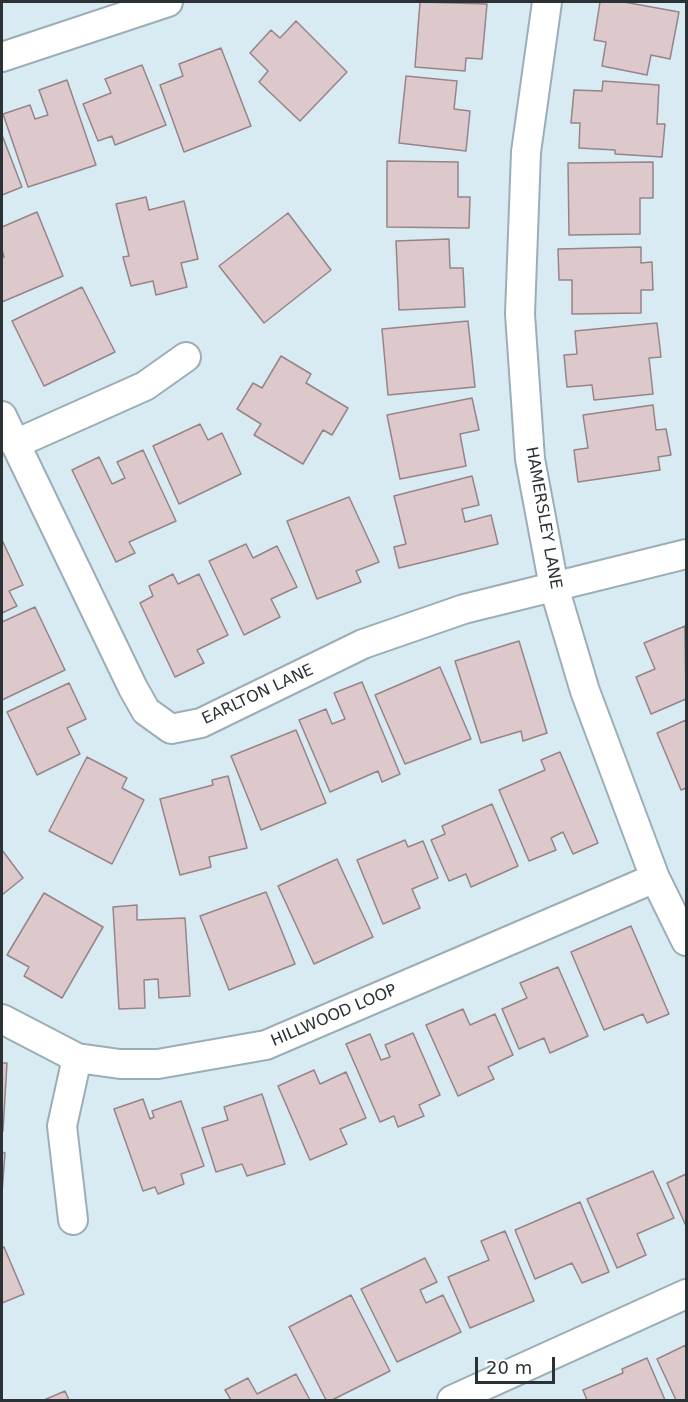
<!DOCTYPE html>
<style>
body{margin:0}
#map{position:relative;width:688px;height:1402px;overflow:hidden;background:#d8ebf3;font-family:"DejaVu Sans",sans-serif}
canvas{display:block}
.frame{position:absolute;inset:0;border:3px solid #2a3235;pointer-events:none}
.scale{position:absolute;left:475px;top:1357px;width:80px;height:27px;box-sizing:border-box;border:3px solid #2a3235;border-top:0;padding-left:8px;font-size:18px;line-height:21px;white-space:nowrap;color:#2a3235;-webkit-text-stroke:4px #fff;paint-order:stroke}
</style>
<div id="map">
<canvas width="688" height="1402"></canvas>
<div class="frame"></div>
<div class="scale">20 m</div>
</div>
<script>
const ctx = document.querySelector('canvas').getContext('2d');
ctx.lineJoin = 'round';
function fillPath(path, color) {
  ctx.fillStyle = color;
  ctx.fill(path, 'evenodd');
}
function toPath(rows) {
  const path = new Path2D();
  for (const r of rows) {
    path.moveTo(r[0], r[1]);
    for (let i = 2; i < r.length; i += 2) path.lineTo(r[i], r[i + 1]);
  }
  return path;
}
function stroke(path, color, width, dash) {
  ctx.strokeStyle = color;
  ctx.lineWidth = width;
  ctx.lineCap = dash ? 'butt' : 'round';
  ctx.setLineDash(dash || []);
  ctx.stroke(path);
}
function label(font, color, halo, rows, align = 'center') {
  ctx.font = font + ' "DejaVu Sans",sans-serif';
  ctx.lineWidth = 6;
  ctx.setLineDash([]);
  ctx.textBaseline = 'middle';
  ctx.strokeStyle = halo;
  ctx.fillStyle = color;
  for (const [text, x, y, turn = 0] of rows) {
    ctx.save();
    ctx.translate(x, y);
    ctx.rotate((+turn || 0) * Math.PI / 180);
    ctx.textAlign = isNaN(turn) ? turn : align;
    if (halo) ctx.strokeText(text, 0, 0);
    ctx.fillText(text, 0, 0);
    ctx.restore();
  }
}
const building = toPath([
 [420,2,487,4,482,59,466,58,465,71,415,67,420,2],
 [600,2,624,2,679,12,670,59,651,55,647,75,602,66,606,42,594,40,600,2],
 [296,21,347,72,300,121,259,82,268,71,250,53,271,30,280,38,296,21],
 [221,48,251,126,184,152,160,85,183,76,179,64,221,48],
 [142,65,166,125,115,145,112,136,98,141,83,104,111,93,105,79,142,65],
 [406,76,457,81,454,109,470,111,466,151,399,143,406,76],
 [67,80,96,165,28,187,3,114,30,105,35,119,48,115,39,90,67,80],
 [603,81,659,85,657,124,665,124,662,157,615,154,615,150,579,148,580,123,571,123,574,90,602,91,603,81],
 [2,135,22,187,2,195,2,135],
 [387,161,458,162,458,197,470,197,469,228,387,227,387,161],
 [653,162,653,198,640,198,640,234,569,235,568,163,653,162],
 [146,197,149,210,184,201,198,259,181,263,187,287,156,295,153,281,131,286,123,257,129,256,116,204,146,197],
 [37,212,63,276,2,302,2,258,4,257,2,250,2,227,37,212],
 [288,213,331,270,264,323,219,266,288,213],
 [449,239,450,268,463,268,465,307,399,310,396,241,449,239],
 [641,247,641,263,652,262,653,290,641,290,641,313,572,314,572,280,559,280,558,249,641,247],
 [82,287,115,352,44,386,12,321,82,287],
 [468,321,475,387,388,395,382,329,468,321],
 [657,323,661,357,649,358,653,394,594,400,592,385,567,387,564,355,577,354,575,331,657,323],
 [281,356,311,374,306,383,348,408,332,435,323,430,303,464,254,435,261,424,237,409,253,383,262,388,281,356],
 [472,398,479,430,460,434,466,466,400,479,387,415,472,398],
 [653,405,656,430,666,429,671,455,658,457,660,470,578,482,574,450,588,448,583,415,653,405],
 [200,424,208,440,222,433,241,474,179,504,153,446,200,424],
 [143,450,176,521,129,542,135,553,116,562,72,470,99,457,112,484,125,478,117,462,143,450],
 [472,476,479,505,462,509,465,522,491,515,498,544,399,568,394,547,406,544,394,496,472,476],
 [349,497,379,562,356,571,361,582,317,599,287,521,349,497],
 [2,540,23,585,9,591,17,606,2,613,2,540],
 [246,544,253,558,277,546,297,587,271,599,280,617,244,635,209,561,246,544],
 [173,574,178,584,199,574,228,635,197,650,204,663,175,677,140,603,153,596,149,586,173,574],
 [35,607,65,670,2,700,2,622,35,607],
 [685,626,686,699,651,714,636,677,655,669,644,643,685,626],
 [519,641,547,733,523,741,521,731,481,743,455,661,519,641],
 [440,667,471,739,405,764,375,695,440,667],
 [362,682,400,774,382,782,378,771,330,792,299,720,326,709,332,724,345,719,334,693,362,682],
 [69,683,86,719,67,728,80,754,37,775,7,712,69,683],
 [686,720,686,788,681,790,657,733,686,720],
 [296,730,326,803,261,830,231,756,296,730],
 [560,752,598,843,573,854,563,832,551,838,556,850,529,861,499,790,545,770,541,760,560,752],
 [87,757,127,778,122,788,144,800,112,864,49,831,87,757],
 [228,776,247,848,209,857,211,867,180,875,160,799,213,785,212,780,228,776],
 [492,804,518,866,471,887,466,874,449,881,431,840,445,834,442,826,492,804],
 [405,840,408,847,423,841,438,878,412,889,420,908,383,924,357,860,405,840],
 [2,850,23,878,2,895,2,850],
 [337,859,373,937,314,964,278,886,337,859],
 [266,892,295,964,229,990,200,916,266,892],
 [44,893,103,927,62,998,24,976,29,967,7,955,44,893],
 [137,905,137,920,185,918,190,996,159,998,158,979,144,980,145,1008,119,1009,113,907,137,905],
 [631,926,669,1014,647,1023,643,1014,604,1030,571,952,631,926],
 [558,967,588,1036,550,1053,544,1038,519,1049,502,1009,527,998,520,983,558,967],
 [463,1009,470,1025,495,1014,513,1055,488,1067,494,1079,458,1096,426,1025,463,1009],
 [413,1033,440,1095,419,1105,424,1116,398,1127,394,1116,380,1122,346,1044,370,1034,381,1060,390,1057,385,1045,413,1033],
 [2,1063,7,1063,3,1131,2,1131,2,1063],
 [314,1070,320,1084,346,1072,366,1118,340,1129,347,1144,310,1160,278,1086,314,1070],
 [262,1094,285,1164,247,1176,242,1164,216,1172,202,1128,228,1120,224,1107,262,1094],
 [143,1099,150,1119,154,1117,152,1111,181,1101,204,1166,181,1174,184,1184,158,1194,155,1187,143,1191,114,1109,143,1099],
 [2,1152,5,1153,2,1193,2,1152],
 [653,1171,674,1218,637,1234,646,1255,617,1268,587,1199,653,1171],
 [686,1174,686,1226,667,1183,686,1174],
 [580,1202,609,1272,582,1283,572,1263,535,1279,515,1230,580,1202],
 [505,1231,534,1301,470,1328,448,1277,489,1260,481,1241,505,1231],
 [4,1247,24,1294,2,1303,2,1248,4,1247],
 [425,1258,437,1282,420,1290,426,1303,443,1295,461,1332,397,1362,361,1289,425,1258],
 [351,1295,390,1371,332,1400,326,1400,289,1327,351,1295],
 [686,1345,686,1400,676,1400,657,1359,686,1345],
 [647,1358,665,1400,587,1400,583,1390,623,1373,622,1369,647,1358],
 [296,1374,310,1400,231,1400,225,1390,248,1378,257,1394,296,1374],
 [65,1391,69,1400,44,1400,65,1391]
]);
const minor = toPath([
 [547,2,526,152,520,314,530,459,554,587,585,691,655,878,686,941],
 [2,57,168,2],
 [2,416,133,688,146,711,171,729,201,723,363,644,464,609,686,554],
 [15,444,145,386,186,357],
 [2,1019,77,1058,120,1064,158,1064,266,1045,655,878],
 [73,1220,62,1126,77,1058],
 [452,1400,686,1294]
]);
const streetNames = [
 ["HAMERSLEY LANE",543,518,80],
 ["EARLTON LANE",258,695,-25],
 ["HILLWOOD LOOP",334,1016,-23]
];
fillPath(building, '#ddc9cc');
stroke(building, '#968487', 1.5);
stroke(minor, '#9baeb5', 32);
stroke(minor, '#fff', 28);
label('16px', '#2a3235', '#fff', streetNames);
</script>
